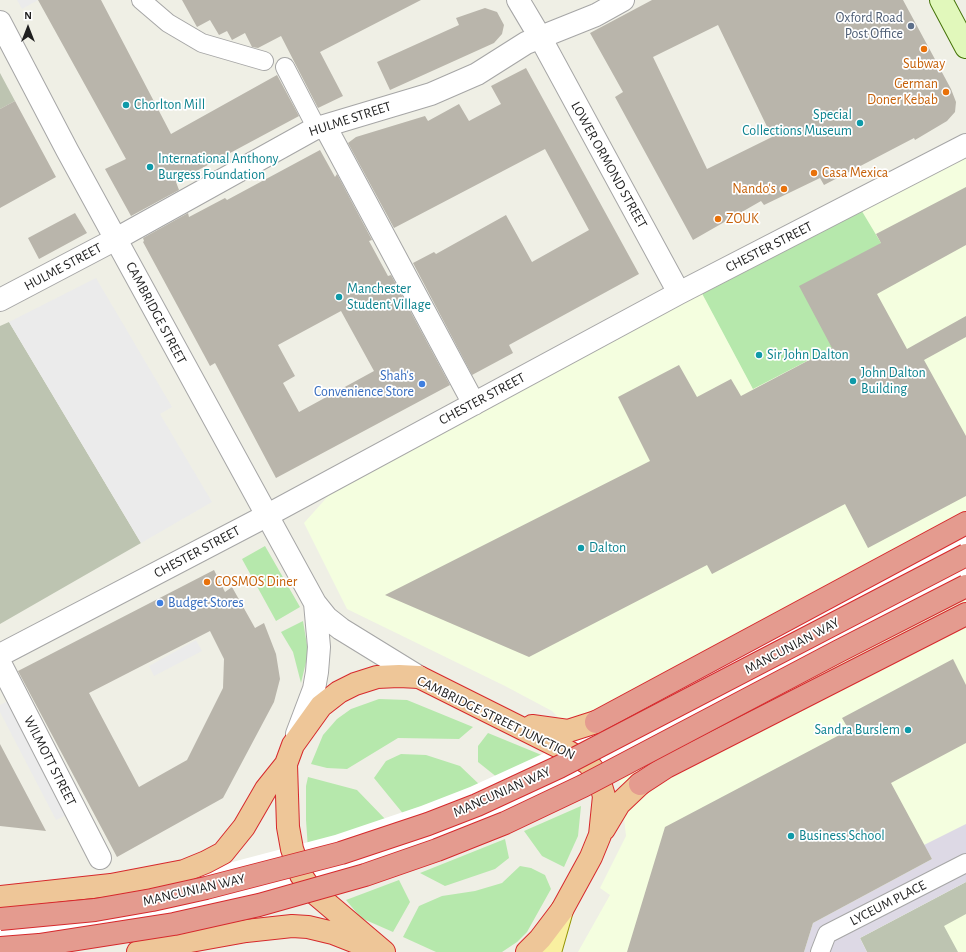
<!DOCTYPE html>
<style>
body{margin:0}
#map{position:relative;width:966px;height:952px;overflow:hidden;background:#efefe5;font-family:"Alegreya Sans",sans-serif}
canvas{display:block}
.north{position:absolute;left:8px;top:8px;width:40px;height:40px;-webkit-text-stroke:3px #fff;paint-order:stroke;rotate:0deg;font-size:11px;font-weight:700;line-height:16px;text-align:center;color:#1f1f1f}
.north::after{content:'';display:block;margin:auto;width:14px;height:18px;background:#1f1f1f;clip-path:polygon(50% 0,100% 100%,50% 72%,0 100%)}
</style>
<div id="map">
<canvas width="966" height="952"></canvas>
<div class="north">N</div>
</div>
<script>
const ctx = document.querySelector('canvas').getContext('2d');
ctx.lineJoin = 'round';
function fillPath(path, color) {
  ctx.fillStyle = color;
  ctx.fill(path, 'evenodd');
}
function toPath(rows) {
  const path = new Path2D();
  for (const r of rows) {
    path.moveTo(r[0], r[1]);
    for (let i = 2; i < r.length; i += 2) path.lineTo(r[i], r[i + 1]);
  }
  return path;
}
function stroke(path, color, width, dash) {
  ctx.strokeStyle = color;
  ctx.lineWidth = width;
  ctx.lineCap = dash ? 'butt' : 'round';
  ctx.setLineDash(dash || []);
  ctx.stroke(path);
}
function label(font, color, halo, rows, align = 'center') {
  ctx.font = font + ' "Alegreya Sans",sans-serif';
  ctx.lineWidth = 3.5;
  ctx.setLineDash([]);
  ctx.textBaseline = 'middle';
  ctx.strokeStyle = halo;
  ctx.fillStyle = color;
  for (const [text, x, y, turn = 0] of rows) {
    ctx.save();
    ctx.translate(x, y);
    ctx.rotate((+turn || 0) * Math.PI / 180);
    ctx.textAlign = isNaN(turn) ? turn : align;
    if (halo) ctx.strokeText(text, 0, 0);
    ctx.fillText(text, 0, 0);
    ctx.restore();
  }
}
const education = toPath([
 [966,145,966,952,578,952,610,895,600,888,626,836,620,782,552,711,505,686,347,609,304,523,354,467]
]);
const construction = toPath([
 [0,73,15,101,0,109],
 [9,322,141,543,0,624,0,326],
 [966,882,966,914,944,926,958,952,867,952,860,938]
]);
const grass = toPath([
 [857,203,881,243,832,348,753,389,697,284],
 [265,546,300,607,276,621,242,559],
 [303,621,307,645,307,658,301,683,293,652,281,632],
 [379,699,407,700,473,727,459,739,398,738,347,769,327,768,311,764,323,735,337,719,351,709],
 [488,733,544,756,498,778,478,762,478,746],
 [401,754,426,755,460,766,481,786,405,816,374,778,386,761],
 [308,777,357,790,387,821,308,849,306,820,306,786],
 [581,806,578,836,564,867,542,856,524,831],
 [505,839,509,858,495,869,445,886,420,873],
 [520,866,531,868,545,875,551,889,527,932,517,942,502,952,436,952,403,937,419,906,442,896,475,891,502,883],
 [399,880,410,902,393,932,361,918,346,900]
]);
const parking = toPath([
 [17,0,38,0,22,9],
 [96,278,172,407,160,414,212,502,141,543,9,322],
 [196,640,202,651,154,676,149,666],
 [10,700,69,814,56,820,0,712,0,705]
]);
const plaza = toPath([
 [966,824,966,882,860,938,867,952,804,952,813,923,932,859,924,845]
]);
const pier = toPath([
 [966,530,966,597,440,860,0,952,0,900,202,870,335,835,421,806,470,787,551,750]
]);
const building = toPath([
 [38,0,101,0,171,134,277,75,299,116,176,182,179,190,131,216,105,169,126,159],
 [182,0,421,0,320,52,343,96,318,108,281,36,258,48,252,47,245,33,232,40,227,31,219,35,210,20,197,27],
 [652,0,903,0,951,89,956,102,955,112,947,121,915,140,914,138,824,185,820,178,764,205,761,201,693,240,615,97,623,92,590,33],
 [718,25,772,137,707,169,653,57],
 [485,8,497,12,504,25,502,34,494,43,390,90,377,62,459,25,456,18],
 [526,68,639,274,509,345,513,353,472,375,413,263,434,252,436,254,506,215,532,262,589,230,545,149,394,228,348,143,356,137,425,116,428,121,459,104,469,121,501,104,491,86],
 [15,101,56,177,0,208,0,109],
 [320,150,335,177,337,174,372,240,369,241,388,276,391,275,450,385,276,478,215,363,210,366,143,242,144,241,143,238,188,213,189,217,225,198,227,200],
 [341,311,374,371,299,412,283,383,295,376,278,345],
 [966,187,966,245,877,294,907,349,966,316,966,337,924,360,966,436,966,496,868,548,845,504,712,574,707,565,529,657,385,595,650,461,618,397,679,365,697,397,731,379,741,396,832,348,799,286,881,243,876,234],
 [75,213,87,233,39,259,28,238],
 [214,570,225,592,232,587,255,628,264,623,276,654,280,679,274,702,223,798,117,857,18,671],
 [210,631,224,659,223,688,187,760,139,787,89,693],
 [953,659,966,685,966,743,891,783,932,859,813,923,804,952,627,952,665,827,849,730,842,718],
 [0,744,46,831,0,826]
]);
const pedestrian = toPath([
 [141,0,168,23,202,43,264,61],
 [285,67,313,121],
 [820,952,827,934,966,863]
]);
const minor = toPath([
 [518,0,540,37,679,293],
 [325,126,474,404],
 [0,300,116,239,314,129,431,94,477,74,526,43,596,15,623,0],
 [0,655,266,516,679,293,966,145],
 [0,663,100,858]
]);
const tertiary = toPath([
 [0,22,67,150,315,603,327,618,341,629,419,677],
 [297,734,314,689,317,672,319,647,315,603]
]);
const secondary = toPath([
 [941,0,966,47]
]);
const primary = toPath([
 [550,952,562,910]
]);
const trunk = toPath([
 [532,726,568,731,596,722],
 [604,829,619,804,640,784],
 [0,897,111,885,184,871,206,862,223,853,244,827,266,789,286,764],
 [138,952,179,943,246,931,292,926,308,927,333,933,371,948],
 [384,952,311,890,301,875,292,849,288,827,286,764,293,745,321,706,339,692,355,684,377,677,399,676,419,677,567,751,588,763,598,776,604,796,600,835,591,857,562,910,540,939,527,952]
]);
const motorway = toPath([
 [596,722,966,523],
 [640,784,666,767,966,614]
]);
const motorwayBridge = toPath([
 [0,919,95,910,152,900,206,888,341,853,428,824,477,805,559,767,966,555],
 [0,948,39,945,174,924,259,905,365,875,437,850,505,823,583,786,839,651,966,586]
]);
const markers = [
 [911,26,4,"#5c6f8a"],
 [924,49,4,"#e8710a"],
 [946,92,4,"#e8710a"],
 [126,105,4,"#0f9aa8"],
 [860,123,4,"#0f9aa8"],
 [150,167,4,"#0f9aa8"],
 [814,173,4,"#e8710a"],
 [784,189,4,"#e8710a"],
 [718,219,4,"#e8710a"],
 [339,297,4,"#0f9aa8"],
 [759,355,4,"#0f9aa8"],
 [853,381,4,"#0f9aa8"],
 [422,384,4,"#3f7fe0"],
 [581,548,4,"#0f9aa8"],
 [207,582,4,"#e8710a"],
 [160,603,4,"#3f7fe0"],
 [908,730,4,"#0f9aa8"],
 [791,836,4,"#0f9aa8"]
];
const serviceNames = [
 ["Oxford Road",903,18],
 ["Post Office",903,34]
];
const foodNames = [
 ["Subway",924,64,"center"],
 ["German",938,84,"right"],
 ["Doner Kebab",938,100,"right"],
 ["Casa Mexica",822,173],
 ["Nando's",776,189,"right"],
 ["ZOUK",726,219],
 ["COSMOS Diner",215,582]
];
const cultureNames = [
 ["Chorlton Mill",134,105],
 ["Special",852,115,"right"],
 ["Collections Museum",852,131,"right"],
 ["International Anthony",158,159],
 ["Burgess Foundation",158,175],
 ["Manchester",347,289],
 ["Student Village",347,305],
 ["Sir John Dalton",767,355],
 ["John Dalton",861,373],
 ["Building",861,389],
 ["Dalton",589,548],
 ["Sandra Burslem",900,730,"right"],
 ["Business School",799,836]
];
const streetNames = [
 ["HULME STREET",350,119,-18],
 ["LOWER ORMOND STREET",609,165,61],
 ["CHESTER STREET",769,247,-27],
 ["HULME STREET",63,267,-28],
 ["CAMBRIDGE STREET",156,313,62],
 ["CHESTER STREET",482,399,-28],
 ["CHESTER STREET",197,552,-28],
 ["MANCUNIAN WAY",792,646,-28],
 ["CAMBRIDGE STREET JUNCTION",496,718,26],
 ["WILMOTT STREET",50,761,63],
 ["MANCUNIAN WAY",502,792,-24],
 ["MANCUNIAN WAY",194,890,-13],
 ["LYCEUM PLACE",888,903,-27]
];
const shopNames = [
 ["Shah's",414,376],
 ["Convenience Store",414,392],
 ["Budget Stores",168,603,"left"]
];
fillPath(education, '#f4fedf');
fillPath(construction, '#bdc4b1');
fillPath(grass, '#b6e8ac');
fillPath(parking, '#ebebeb');
fillPath(plaza, '#ddd9e5');
fillPath(pier, '#fff');
fillPath(building, '#b9b5ab');
stroke(pedestrian, '#a6a6a6', 20);
stroke(minor, '#a6a6a6', 24);
stroke(tertiary, '#a6a6a6', 24);
stroke(secondary, '#457308', 24);
stroke(primary, '#959504', 24);
stroke(trunk, '#d6292c', 24);
stroke(motorway, '#d6292c', 24);
stroke(pedestrian, '#fff', 18);
stroke(minor, '#fff', 22);
stroke(tertiary, '#fff', 22);
stroke(secondary, '#e1f8bb', 22);
stroke(primary, '#f9f0a0', 22);
stroke(trunk, '#eec698', 22);
stroke(motorway, '#e49b8f', 22);
stroke(motorwayBridge, '#d6292c', 24, []);
stroke(motorwayBridge, '#e49b8f', 22);
for (const [x, y, r, color] of markers) {
  const dot = new Path2D();
  dot.arc(x, y, r, 0, 2 * Math.PI);
  ctx.fillStyle = color;
  ctx.fill(dot);
  stroke(dot, '#fff', 1.5);
}
label('14px', '#4e5e75', '#fff', serviceNames, 'right');
label('14px', '#c56008', '#fff', foodNames, 'left');
label('14px', '#0d838f', '#fff', cultureNames, 'left');
label('14px', '#1f1f1f', '#fff', streetNames);
label('14px', '#366cbe', '#fff', shopNames, 'right');
</script>
